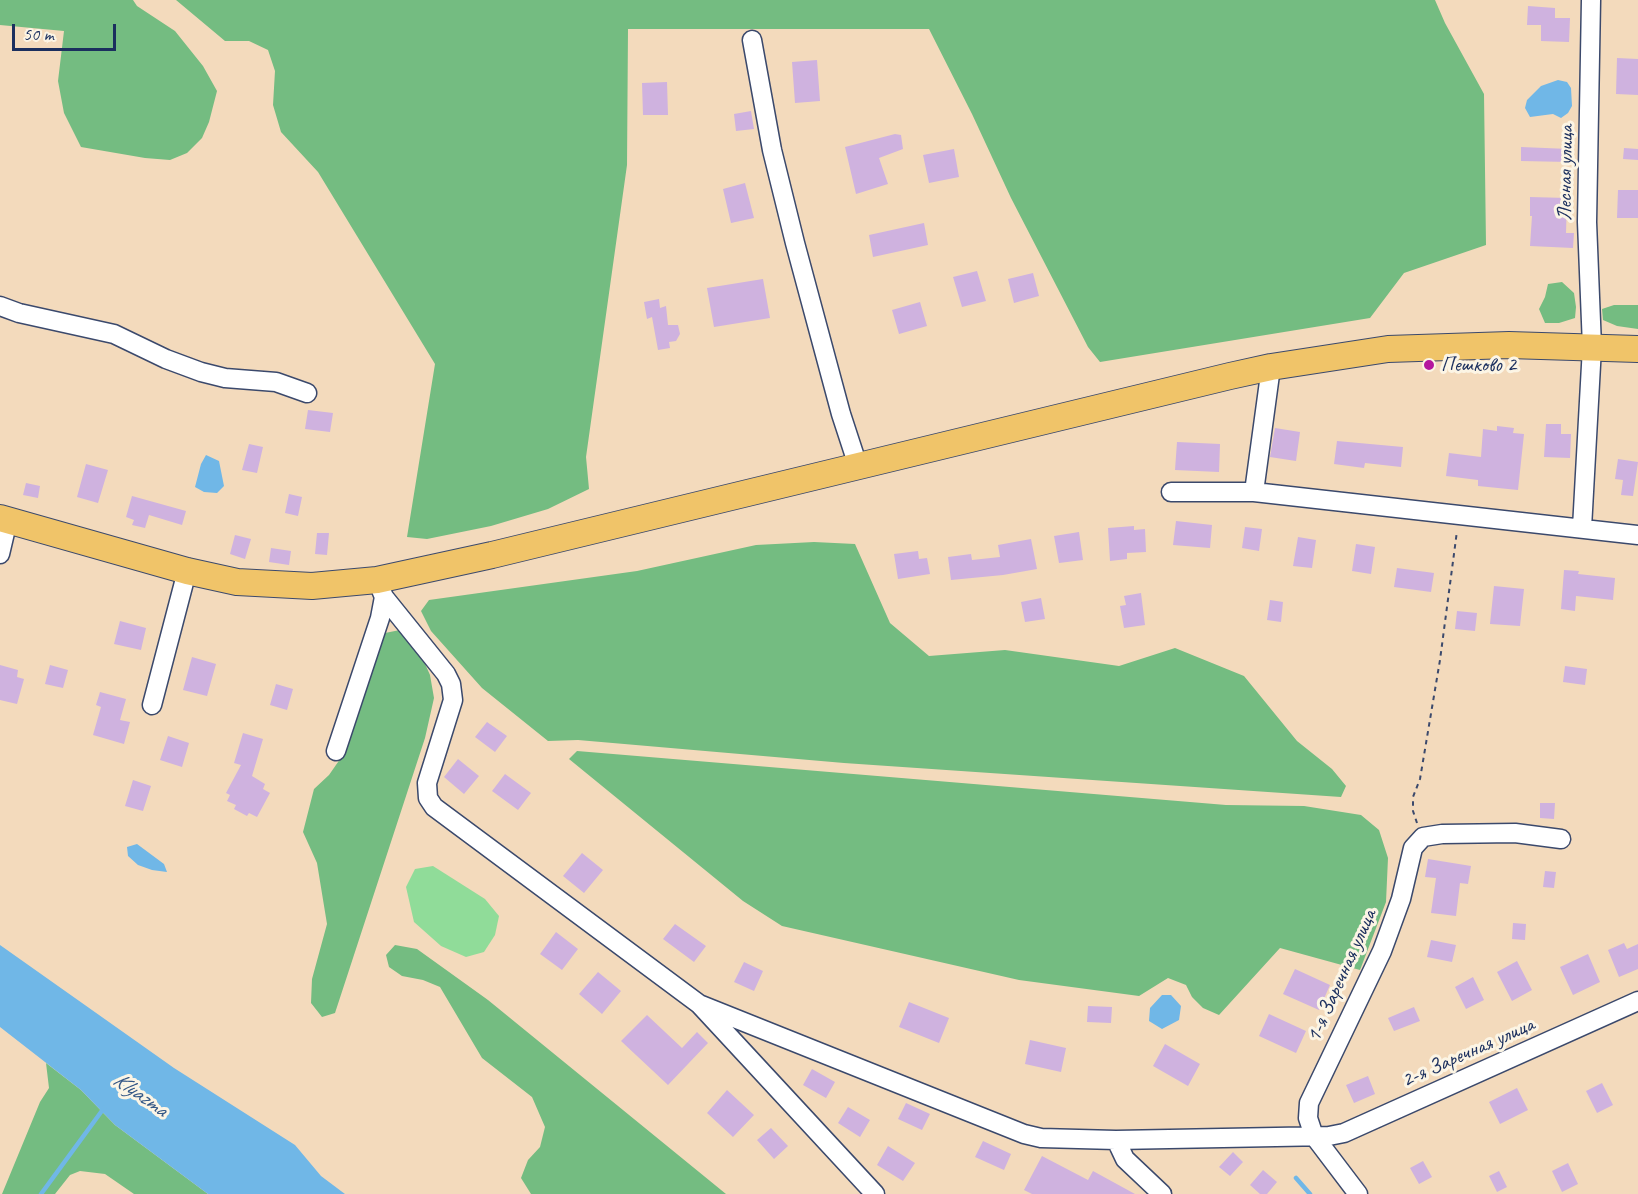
<!DOCTYPE html>
<meta charset="utf-8">
<style>
body{margin:0}
#map{position:relative;width:1638px;height:1194px;overflow:hidden;background:#f3dabc;font-family:Caveat,sans-serif}
canvas{display:block}
.scale{position:absolute;left:12px;top:24px;width:104px;height:27px;box-sizing:border-box;border:3px solid #1b2f5e;border-top:0;padding-left:8px;font-size:18px;line-height:21px;white-space:nowrap;color:#1b2f5e;-webkit-text-stroke:4px #fcf5e5;paint-order:stroke}
</style>
<div id="map">
<canvas width="1638" height="1194"></canvas>
<div class="scale">50 m</div>
</div>
<script>
const ctx = document.querySelector('canvas').getContext('2d');
ctx.lineJoin = 'round';
function fillPath(path, color) {
  ctx.fillStyle = color;
  ctx.fill(path, 'evenodd');
}
function toPath(rows) {
  const path = new Path2D();
  for (const r of rows) {
    path.moveTo(r[0], r[1]);
    for (let i = 2; i < r.length; i += 2) path.lineTo(r[i], r[i + 1]);
  }
  return path;
}
function stroke(path, color, width, dash) {
  ctx.strokeStyle = color;
  ctx.lineWidth = width;
  ctx.lineCap = dash ? 'butt' : 'round';
  ctx.setLineDash(dash || []);
  ctx.stroke(path);
}
function label(font, color, halo, rows, align = 'center') {
  ctx.font = font + ' Caveat,sans-serif';
  ctx.lineWidth = 6;
  ctx.setLineDash([]);
  ctx.textBaseline = 'middle';
  ctx.strokeStyle = halo;
  ctx.fillStyle = color;
  for (const [text, x, y, turn = 0] of rows) {
    ctx.save();
    ctx.translate(x, y);
    ctx.rotate((+turn || 0) * Math.PI / 180);
    ctx.textAlign = isNaN(turn) ? turn : align;
    if (halo) ctx.strokeText(text, 0, 0);
    ctx.fillText(text, 0, 0);
    ctx.restore();
  }
}
const green = toPath([
 [433,866,485,899,499,916,495,935,484,952,466,957,441,946,414,922,406,887,415,869]
]);
const forest = toPath([
 [0,0,133,0,137,6,175,31,203,66,217,91,209,122,202,138,187,153,170,160,145,158,81,147,64,113,58,81,64,31,0,25],
 [176,0,1435,0,1445,23,1484,94,1486,245,1404,273,1370,318,1100,362,1088,347,1011,198,972,114,929,29,628,29,627,165,586,457,589,489,548,509,491,526,427,539,407,537,435,364,318,172,281,132,273,105,275,71,268,50,249,41,225,41],
 [1562,282,1574,293,1576,307,1575,318,1559,323,1545,323,1539,309,1545,297,1548,284],
 [1614,305,1638,305,1638,329,1617,326,1603,320,1602,309],
 [814,542,855,544,890,623,929,656,1005,650,1119,666,1175,648,1244,676,1297,741,1332,769,1346,786,1341,797,844,763,578,740,548,741,482,688,431,631,421,611,429,600,637,571,756,545],
 [400,630,422,657,430,675,434,698,425,738,335,1013,322,1017,311,1003,312,979,327,924,317,863,303,832,314,789,329,775,345,752,376,653,385,633],
 [577,751,1226,805,1304,806,1361,815,1379,830,1388,858,1386,902,1360,970,1280,948,1219,1015,1203,1008,1192,997,1186,985,1168,978,1139,996,1019,980,782,926,743,901,569,759],
 [395,945,417,949,488,1000,726,1194,531,1194,521,1178,528,1160,540,1147,545,1127,532,1097,482,1058,440,987,423,980,402,976,389,967,386,955],
 [46,1063,81,1090,115,1125,208,1194,134,1194,105,1174,80,1171,70,1175,55,1194,2,1194,40,1102,49,1088]
]);
const water = toPath([
 [1558,80,1567,82,1571,88,1572,106,1568,113,1561,118,1553,114,1530,117,1525,108,1527,100,1541,86],
 [206,455,219,461,224,486,217,493,204,492,195,487,201,464],
 [137,844,164,864,167,872,152,870,138,865,128,856,127,847],
 [0,945,174,1068,295,1145,321,1176,345,1194,208,1194,115,1125,81,1090,0,1027],
 [1162,995,1171,995,1181,1006,1179,1020,1162,1029,1149,1021,1150,1008]
]);
const stream = toPath([
 [1296,1178,1310,1194],
 [41,1194,104,1108]
]);
const building = toPath([
 [1528,6,1555,8,1555,18,1570,18,1569,42,1541,41,1541,25,1527,25],
 [1617,58,1638,59,1638,95,1616,94],
 [817,60,820,101,795,103,792,62],
 [667,82,668,115,643,115,642,83],
 [751,111,754,129,736,131,734,114],
 [895,134,901,135,903,149,879,158,888,184,856,194,845,147],
 [1521,147,1569,149,1569,162,1521,161],
 [1624,148,1638,149,1638,160,1623,159],
 [954,149,959,177,929,183,923,155],
 [745,183,754,218,731,223,723,189],
 [1618,190,1638,190,1638,218,1617,218],
 [1530,197,1567,198,1566,233,1574,233,1573,248,1530,246,1532,216,1530,216],
 [924,223,928,245,873,257,869,235],
 [977,271,986,301,962,307,953,277],
 [1033,273,1039,296,1014,303,1008,279],
 [763,279,770,318,714,327,707,288],
 [659,299,660,308,666,306,668,325,678,325,680,334,676,341,669,342,670,348,658,350,652,317,647,319,644,302],
 [920,302,927,326,899,334,892,310],
 [308,410,333,413,330,432,305,429],
 [1546,424,1561,424,1561,434,1571,434,1570,458,1544,457],
 [1497,426,1514,428,1513,433,1524,434,1518,490,1478,486,1478,480,1446,476,1449,453,1481,457,1483,429,1497,431],
 [1275,428,1300,432,1296,461,1270,457],
 [1337,441,1403,447,1401,467,1365,463,1364,468,1334,464],
 [1177,442,1220,444,1219,472,1175,470],
 [249,444,263,447,257,473,242,470],
 [1618,459,1638,462,1633,496,1621,495,1623,480,1615,479],
 [86,464,108,470,98,503,77,497],
 [26,483,40,486,38,498,23,495],
 [289,494,302,497,298,516,285,513],
 [132,496,186,511,182,525,149,515,145,528,132,525,134,520,126,517],
 [1176,521,1212,525,1210,548,1173,545],
 [1134,526,1134,530,1145,529,1146,552,1127,553,1127,559,1110,561,1108,528],
 [1245,527,1262,529,1259,551,1242,548],
 [1079,532,1083,560,1059,563,1054,536],
 [317,533,329,533,327,555,315,554],
 [235,535,251,539,245,559,230,554],
 [1298,537,1316,540,1312,568,1293,566],
 [1031,539,1037,569,1003,575,951,580,948,557,971,554,972,560,1000,557,998,545],
 [1356,544,1375,547,1371,574,1352,571],
 [271,548,291,551,289,565,269,562],
 [918,551,919,559,927,558,930,574,898,579,894,554],
 [1397,568,1434,573,1431,592,1394,587],
 [1564,570,1579,571,1578,574,1615,578,1613,600,1576,596,1575,611,1561,609],
 [1494,586,1524,589,1520,626,1490,624],
 [1141,593,1145,625,1124,628,1120,606,1126,605,1124,596],
 [1041,598,1045,619,1025,622,1021,602],
 [1270,600,1283,602,1281,622,1267,620],
 [1457,611,1477,613,1475,631,1455,629],
 [120,621,146,628,141,650,114,644],
 [192,657,216,664,207,696,183,690],
 [0,665,18,670,17,677,24,679,17,704,0,700],
 [50,665,68,670,63,688,45,684],
 [1565,666,1587,669,1585,685,1563,682],
 [276,684,293,689,287,710,270,705],
 [100,692,126,699,120,720,130,722,124,744,93,735,101,707,96,705],
 [487,722,507,736,495,752,475,737],
 [243,733,263,739,252,776,265,784,263,789,270,793,257,817,249,813,247,816,234,809,236,805,227,801,230,795,226,793,241,765,234,763],
 [168,736,189,743,182,767,160,760],
 [458,759,479,776,464,794,444,777],
 [505,774,531,793,518,810,492,791],
 [133,780,151,786,143,811,125,806],
 [1540,803,1555,803,1554,819,1540,818],
 [582,853,603,870,584,893,563,876],
 [1428,859,1471,866,1468,884,1460,883,1456,916,1431,913,1436,878,1425,877],
 [1545,871,1556,872,1554,888,1543,887],
 [1513,923,1526,924,1525,940,1512,939],
 [675,924,706,946,694,962,663,939],
 [556,932,578,949,562,970,540,954],
 [1431,940,1456,945,1452,962,1427,957],
 [1624,943,1627,949,1638,944,1638,969,1619,977,1608,950],
 [1588,954,1600,982,1573,995,1560,967],
 [1517,961,1532,990,1512,1001,1497,972],
 [744,962,763,971,754,991,734,982],
 [1295,969,1330,985,1319,1010,1283,994],
 [598,972,621,991,602,1014,579,994],
 [1473,977,1484,1000,1466,1009,1455,987],
 [909,1002,949,1018,939,1043,899,1027],
 [1088,1006,1112,1007,1111,1023,1087,1022],
 [1414,1007,1420,1021,1394,1031,1388,1018],
 [1269,1014,1306,1031,1296,1053,1259,1036],
 [647,1015,682,1048,697,1032,708,1043,668,1085,621,1041],
 [1030,1040,1066,1048,1061,1072,1025,1064],
 [1165,1044,1200,1064,1188,1086,1153,1066],
 [812,1069,835,1082,826,1098,803,1085],
 [1368,1076,1375,1094,1354,1103,1346,1085],
 [1602,1083,1613,1105,1597,1113,1586,1091],
 [1517,1088,1528,1110,1500,1124,1489,1102],
 [727,1090,754,1115,733,1137,707,1113],
 [906,1103,930,1114,922,1130,898,1119],
 [848,1107,870,1120,860,1137,838,1123],
 [771,1128,788,1146,774,1159,757,1140],
 [983,1141,1011,1154,1004,1170,975,1157],
 [888,1146,915,1163,903,1181,877,1165],
 [1233,1152,1243,1162,1230,1176,1219,1167],
 [1042,1156,1088,1180,1093,1171,1135,1194,1032,1194,1024,1190],
 [1423,1161,1432,1177,1419,1184,1410,1168],
 [1568,1163,1578,1184,1562,1192,1552,1171],
 [1263,1170,1277,1182,1267,1194,1260,1194,1250,1185],
 [1499,1171,1507,1187,1497,1192,1489,1176]
]);
const path = toPath([
 [1417,823,1413,811,1413,797,1420,779,1440,660,1457,531]
]);
const minor = toPath([
 [752,40,772,150,795,243,841,414,858,466],
 [0,306,19,313,114,334,166,359,201,372,225,378,276,382,307,393],
 [1171,492,1254,492,1638,535],
 [1254,492,1271,367],
 [1582,528,1592,347,1587,222,1591,0],
 [0,554,8,520],
 [377,580,384,597,446,674,451,684,453,700,427,783,428,798,434,807,699,1004,875,1194],
 [152,705,187,571],
 [336,751,380,618,384,597],
 [699,1004,1024,1134,1041,1138,1116,1140,1329,1136,1344,1133,1638,1001],
 [1116,1140,1125,1159,1162,1194],
 [1358,1194,1314,1136,1308,1118,1309,1103,1382,951,1401,899,1413,848,1423,837,1442,834,1515,833,1561,839]
]);
const highway = toPath([
 [0,518,187,571,237,582,312,586,377,580,492,555,1230,376,1271,367,1388,349,1509,345,1638,349]
]);
const markers = [
 [1429,365,6,"#b5179e"]
];
const streetNames = [
 ["Лесная улица",1566,173,-89],
 ["1-я Заречная улица",1342,976,-66],
 ["2-я Заречная улица",1468,1053,-24]
];
const poiNames = [
 ["Пешково 2",1441,365]
];
const waterNames = [
 ["Klyazma",140,1095,35]
];
fillPath(green, '#90dc99');
fillPath(forest, '#74bc81');
fillPath(water, '#70b7e7');
stroke(stream, '#70b7e7', 4.5);
fillPath(building, '#cfb2df');
stroke(minor, '#3b496c', 21);
stroke(highway, '#3b496c', 28);
stroke(path, '#3b496c', 2, [4.5, 4.5]);
stroke(minor, '#fff', 18);
stroke(highway, '#f0c469', 26);
for (const [x, y, r, color] of markers) {
  const dot = new Path2D();
  dot.arc(x, y, r, 0, 2 * Math.PI);
  ctx.fillStyle = color;
  ctx.fill(dot);
  stroke(dot, '#fcf5e5', 2);
}
label('21px', '#1b2f5e', '#fcf5e5', streetNames);
label('21px', '#1b2f5e', '#fcf5e5', poiNames, 'left');
label('italic 22px', '#355887', '#fcf5e5', waterNames);
</script>
